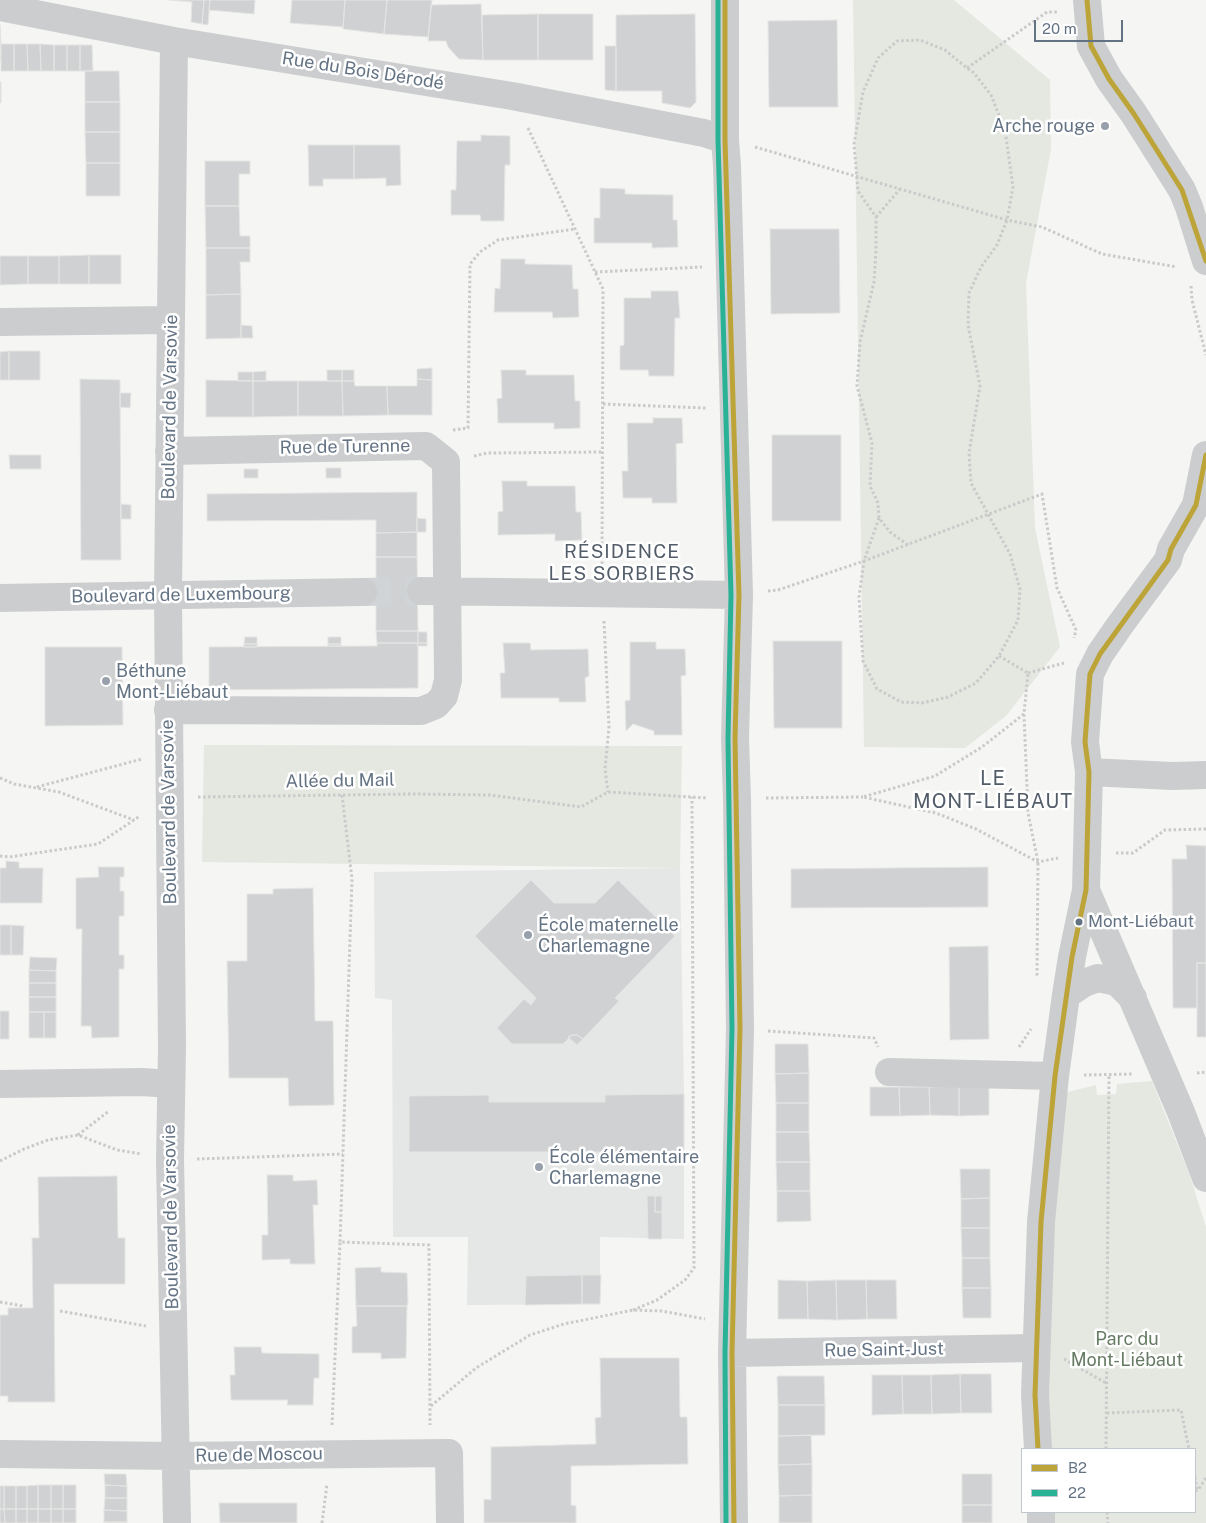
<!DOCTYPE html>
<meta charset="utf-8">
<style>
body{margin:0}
#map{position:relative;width:1206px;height:1523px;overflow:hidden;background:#f5f5f3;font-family:"Public Sans",sans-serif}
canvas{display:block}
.legend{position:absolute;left:1021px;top:1448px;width:175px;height:65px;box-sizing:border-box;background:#fff;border:1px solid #c1c7ce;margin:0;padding:6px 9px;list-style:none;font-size:15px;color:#647384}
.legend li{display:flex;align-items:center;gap:10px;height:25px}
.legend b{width:25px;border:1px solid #c1c7ce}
.scale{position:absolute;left:1034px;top:20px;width:89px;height:22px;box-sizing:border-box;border:2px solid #647384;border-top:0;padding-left:6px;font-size:15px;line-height:18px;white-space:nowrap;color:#647384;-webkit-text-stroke:4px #fff;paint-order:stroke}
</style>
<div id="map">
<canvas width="1206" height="1523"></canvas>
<ul class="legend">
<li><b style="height:6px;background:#bca438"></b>B2</li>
<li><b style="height:6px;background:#2ab297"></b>22</li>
</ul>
<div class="scale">20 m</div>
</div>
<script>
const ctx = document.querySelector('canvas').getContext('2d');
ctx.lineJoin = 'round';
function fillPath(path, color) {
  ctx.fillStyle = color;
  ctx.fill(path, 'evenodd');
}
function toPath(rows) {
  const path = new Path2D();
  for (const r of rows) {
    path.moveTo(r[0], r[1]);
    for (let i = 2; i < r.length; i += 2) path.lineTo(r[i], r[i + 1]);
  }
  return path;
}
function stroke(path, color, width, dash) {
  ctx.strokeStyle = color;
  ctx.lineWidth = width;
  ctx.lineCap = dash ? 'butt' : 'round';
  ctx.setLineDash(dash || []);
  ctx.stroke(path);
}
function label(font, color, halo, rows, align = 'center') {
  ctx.font = font + ' "Public Sans",sans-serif';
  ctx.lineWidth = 5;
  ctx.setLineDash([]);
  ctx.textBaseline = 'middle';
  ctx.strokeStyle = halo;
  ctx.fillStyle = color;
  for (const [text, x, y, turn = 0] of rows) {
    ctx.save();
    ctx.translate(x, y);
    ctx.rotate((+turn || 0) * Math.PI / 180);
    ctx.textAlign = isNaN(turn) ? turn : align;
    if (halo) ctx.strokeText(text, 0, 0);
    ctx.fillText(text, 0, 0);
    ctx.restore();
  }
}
const built = toPath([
 [680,868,684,1094,684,1239,600,1237,600,1304,467,1305,468,1237,393,1237,392,1000,375,998,374,872]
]);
const green = toPath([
 [853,0,954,0,1050,80,1051,149,1026,283,1035,528,1060,647,1006,716,965,748,864,747],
 [204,745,682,746,680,868,202,862],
 [1152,1081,1190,1176,1206,1227,1206,1523,1049,1523,1048,1512,1195,1512,1195,1449,1045,1449,1043,1339,1064,1093,1096,1085,1097,1095,1116,1094,1117,1084]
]);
const building = toPath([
 [169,0,204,0,202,24,191,22,192,2,169,0],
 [204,0,210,0,208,25,202,24,204,0],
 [210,0,255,0,254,14,209,10,210,0],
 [292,0,345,0,343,27,290,23,292,0],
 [345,0,387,0,384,34,343,29,345,0],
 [387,0,432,0,428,37,384,34,387,0],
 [481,4,483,60,459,59,448,47,446,41,428,41,431,5,481,4],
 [538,14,538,60,483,60,482,15,538,14],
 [538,14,593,14,593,60,538,60,538,14],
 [695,14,696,102,690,108,662,103,662,91,616,91,616,15,695,14],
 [837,20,838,107,769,107,768,21,837,20],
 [0,25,1,44,0,62,0,25],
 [1,44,14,44,14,71,1,71,1,44],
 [14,44,27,44,28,71,14,71,14,44],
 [27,44,40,44,41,71,28,71,27,44],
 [40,44,54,45,54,71,41,71,40,44],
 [54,45,67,45,67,71,54,71,54,45],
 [67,45,80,45,80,71,67,71,67,45],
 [80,45,92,45,93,71,80,71,80,45],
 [605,46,616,46,616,91,605,90,605,46],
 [85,71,119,71,120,102,85,102,85,71],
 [0,82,1,82,1,103,0,103,0,82],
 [85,102,120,102,120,132,85,132,85,102],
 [85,132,120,132,120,163,86,163,85,132],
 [481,135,510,136,510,165,505,165,504,221,481,221,480,215,451,215,451,190,456,190,457,141,481,141,481,135],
 [308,145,354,145,354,179,323,179,323,186,309,186,308,145],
 [354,145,400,145,401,185,386,186,386,178,354,179,354,145],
 [205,161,250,161,250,174,239,174,239,206,205,206,205,161],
 [86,163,120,163,120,196,86,196,86,163],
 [600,188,625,189,625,194,673,195,673,220,677,220,678,247,652,248,652,243,594,243,594,218,600,218,600,188],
 [205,206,239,206,240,236,250,236,250,248,206,248,205,206],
 [770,229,839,229,840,313,771,314,770,229],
 [206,248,250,248,250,262,240,262,241,294,206,295,206,248],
 [89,255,89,284,59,284,59,256,89,255],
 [89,255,121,255,121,284,89,284,89,255],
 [0,256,28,256,28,284,0,285,0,256],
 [28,256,59,256,59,284,28,284,28,256],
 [501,259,525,259,525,264,572,265,573,289,578,289,579,317,553,318,552,312,494,312,495,288,500,289,501,259],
 [651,291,678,291,680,318,675,318,674,376,649,376,648,370,620,370,620,346,624,345,624,298,651,298,651,291],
 [241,294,241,338,206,339,206,295,241,294],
 [241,325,252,326,253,338,241,338,241,325],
 [9,351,40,351,40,380,9,380,9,351],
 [9,351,9,380,0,380,0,352,9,351],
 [432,368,432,380,417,379,417,369,432,368],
 [327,370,342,370,342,381,327,381,327,370],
 [342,370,354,370,354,381,342,381,342,370],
 [501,370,526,370,526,375,574,375,575,401,580,401,580,428,554,429,554,423,498,423,497,399,502,398,501,370],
 [266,371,266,381,253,381,253,372,266,371],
 [238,372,253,372,253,381,238,381,238,372],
 [80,379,120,380,121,560,81,560,80,379],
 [417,379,432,380,432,415,388,415,387,386,417,386,417,379],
 [206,380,253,381,253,417,206,417,206,380],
 [253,381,298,381,298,416,253,417,253,381],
 [298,381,342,381,343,416,298,416,298,381],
 [342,381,354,381,355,386,387,386,388,415,343,416,342,381],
 [120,393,131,393,130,408,120,407,120,393],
 [653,418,682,418,683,443,676,444,677,503,652,503,652,498,623,498,622,471,628,471,627,423,653,423,653,418],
 [772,435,841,435,841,521,772,521,772,435],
 [9,455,41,455,41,469,10,469,9,455],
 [326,468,341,468,341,478,326,478,326,468],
 [244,469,258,469,258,478,244,478,244,469],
 [502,481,527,481,527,486,575,486,576,512,581,512,582,540,555,541,555,534,498,535,498,512,503,511,502,481],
 [417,492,417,532,376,533,376,520,207,521,207,494,417,492],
 [121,504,131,505,131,519,121,519,121,504],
 [417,518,426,519,426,532,417,532,417,518],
 [417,532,417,557,376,557,376,533,417,532],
 [376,557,417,557,418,631,376,631,376,557],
 [376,631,418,631,418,643,377,643,376,631],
 [418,632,427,632,427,643,418,643,418,632],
 [245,637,257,637,257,644,244,644,245,637],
 [328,637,341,637,341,644,328,644,328,637],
 [773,641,842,641,842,728,774,728,773,641],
 [630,642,656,642,656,649,685,649,686,675,681,676,682,735,654,735,654,731,633,724,626,731,625,701,630,700,630,642],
 [377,643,418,643,418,688,209,690,209,647,377,646,377,643],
 [418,643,427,643,427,646,417,646,418,643],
 [503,643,530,643,531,650,588,649,589,676,585,678,586,702,559,702,559,698,501,698,500,673,505,673,503,643],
 [244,644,257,644,257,647,244,647,244,644],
 [328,644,341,644,341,646,328,646,328,644],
 [45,647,122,647,123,725,45,726,45,647],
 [1186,845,1206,846,1206,963,1197,963,1197,1008,1173,1008,1172,859,1187,859,1186,845],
 [6,861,19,862,19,868,43,868,42,903,0,903,0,868,6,868,6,861],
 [98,867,124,867,124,877,120,877,120,891,124,891,124,916,119,916,119,955,124,955,124,969,119,969,119,1037,92,1038,91,1026,81,1026,82,929,76,929,76,878,99,877,98,867],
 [988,867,988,907,791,908,791,869,988,867],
 [531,880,554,903,595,903,618,880,675,936,615,998,619,1001,583,1039,577,1035,572,1035,563,1044,512,1044,497,1028,524,999,531,1005,536,998,475,936,531,880],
 [313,888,315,1021,333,1021,334,1105,289,1106,288,1078,229,1078,227,961,247,961,247,894,273,894,273,889,313,888],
 [0,925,11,925,11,955,0,955,0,925],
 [11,925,24,926,23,955,11,955,11,925],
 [988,946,989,1039,950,1040,949,947,988,946],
 [30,957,57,958,56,971,29,970,30,957],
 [1197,963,1206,963,1206,1037,1197,1037,1197,963],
 [29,970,56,971,56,983,29,983,29,970],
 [29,983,56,983,56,997,29,997,29,983],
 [29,997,56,997,56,1012,29,1012,29,997],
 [0,1011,9,1011,9,1039,0,1039,0,1011],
 [29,1012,44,1012,44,1038,29,1038,29,1012],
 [44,1012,56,1012,56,1038,44,1038,44,1012],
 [572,1035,577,1035,583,1039,577,1045,568,1037,572,1035],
 [775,1044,808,1044,809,1073,775,1074,775,1044],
 [809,1073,809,1103,776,1103,775,1074,809,1073],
 [959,1086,989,1086,989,1115,959,1116,959,1086],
 [959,1086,959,1116,930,1115,929,1087,959,1086],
 [870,1087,899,1087,900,1116,870,1116,870,1087],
 [899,1087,929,1087,930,1115,900,1116,899,1087],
 [684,1094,684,1152,409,1152,409,1096,489,1095,489,1102,605,1102,605,1095,684,1094],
 [776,1103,809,1103,809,1132,776,1132,776,1103],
 [776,1132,809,1132,810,1162,776,1162,776,1132],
 [776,1162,810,1162,810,1191,777,1191,776,1162],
 [960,1169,990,1169,990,1198,961,1199,960,1169],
 [267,1175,293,1175,293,1181,317,1180,318,1205,313,1205,315,1264,290,1264,290,1259,262,1260,262,1235,268,1235,267,1175],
 [117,1176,118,1238,125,1238,125,1284,54,1284,55,1402,8,1402,8,1396,0,1396,0,1315,8,1315,8,1308,33,1308,32,1238,39,1238,38,1177,117,1176],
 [777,1191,810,1191,811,1221,777,1222,777,1191],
 [647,1196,655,1196,655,1212,662,1212,662,1239,648,1239,647,1196],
 [655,1196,662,1196,662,1212,655,1212,655,1196],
 [990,1198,990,1228,961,1228,961,1199,990,1198],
 [961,1228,990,1228,990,1258,962,1258,961,1228],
 [962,1258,990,1258,991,1288,962,1288,962,1258],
 [381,1267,381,1272,407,1273,408,1301,407,1306,356,1306,355,1268,381,1267],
 [582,1275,582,1304,525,1305,526,1276,582,1275],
 [582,1275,601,1275,600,1304,582,1304,582,1275],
 [778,1280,807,1281,808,1319,778,1319,778,1280],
 [836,1280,837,1320,808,1319,807,1281,836,1280],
 [836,1280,866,1280,867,1319,837,1320,836,1280],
 [866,1280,896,1280,897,1319,867,1319,866,1280],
 [962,1288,991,1288,991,1318,963,1318,962,1288],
 [356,1306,407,1306,406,1358,381,1359,381,1353,352,1353,352,1327,357,1326,356,1306],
 [234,1347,261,1347,262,1353,319,1354,319,1378,314,1378,313,1405,287,1405,288,1400,231,1400,230,1375,235,1375,234,1347],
 [600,1358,679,1358,680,1417,687,1417,688,1464,571,1466,571,1505,576,1506,576,1523,484,1523,484,1499,491,1500,491,1447,596,1444,595,1418,601,1417,600,1358],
 [960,1374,991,1374,992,1413,961,1413,960,1374],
 [960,1374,961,1413,932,1414,931,1375,960,1374],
 [872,1375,902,1375,903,1414,872,1415,872,1375],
 [902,1375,931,1375,932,1414,903,1414,902,1375],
 [779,1376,824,1376,825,1405,778,1405,777,1377,779,1376],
 [778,1405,825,1405,825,1435,778,1436,778,1405],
 [811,1435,812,1464,778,1465,778,1436,811,1435],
 [812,1464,812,1495,779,1496,778,1465,812,1464],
 [104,1474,126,1474,127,1486,105,1485,104,1474],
 [962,1474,992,1474,992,1505,962,1505,962,1474],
 [38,1485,51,1485,51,1509,38,1509,38,1485],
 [38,1485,38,1509,27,1509,27,1486,38,1485],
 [51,1485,63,1485,63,1509,51,1509,51,1485],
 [63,1485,76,1485,76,1509,63,1509,63,1485],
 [105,1485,127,1486,127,1498,105,1498,105,1485],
 [0,1486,4,1486,4,1509,0,1509,0,1486],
 [4,1486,16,1486,16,1509,4,1509,4,1486],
 [16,1486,27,1486,27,1509,16,1509,16,1486],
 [812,1495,812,1523,779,1523,779,1496,812,1495],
 [105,1498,127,1498,127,1511,104,1510,105,1498],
 [219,1503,297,1503,297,1523,220,1523,219,1503],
 [962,1505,992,1505,992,1523,962,1523,962,1505],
 [0,1509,4,1509,5,1523,0,1523,0,1509],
 [4,1509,16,1509,16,1523,5,1523,4,1509],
 [16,1509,27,1509,27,1523,16,1523,16,1509],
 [27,1509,38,1509,38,1523,27,1523,27,1509],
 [38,1509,51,1509,51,1523,38,1523,38,1509],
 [51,1509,63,1509,63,1523,51,1523,51,1509],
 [63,1509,76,1509,76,1523,63,1523,63,1509],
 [104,1510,127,1511,127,1522,104,1522,104,1510],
 [104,1522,127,1522,127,1523,104,1523,104,1522]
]);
const minorTunnel = toPath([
 [363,592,421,591]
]);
const path = toPath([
 [967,68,1047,12,1059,12],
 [528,128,603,289,602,565],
 [755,147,1007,220,1042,227,1102,254,1177,267],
 [876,217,900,189],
 [595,272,702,267],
 [1191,286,1192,300,1206,355],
 [603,404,706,408],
 [453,430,468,428,470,264,480,252,498,240,575,229],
 [474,456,487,453,603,452],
 [879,518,864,561,859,597,863,661,877,689,901,702,922,703,948,697,976,683,999,656,1018,620,1020,589,1010,554,971,483,969,453,980,386,968,325,969,293,981,267,997,245,1007,220,1013,187,1005,130,991,95,974,73,967,68,945,50,920,40,897,41,878,58,863,92,854,144,858,191,876,217,876,250,874,282,860,342,857,386,872,443,870,486,878,503,879,518,890,532,908,545],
 [768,591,778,590,864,561,1042,494,1057,588,1076,630,1074,638],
 [604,621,609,727,605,769,608,792],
 [999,656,1028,673,1024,714,1028,813,1038,862,1037,977],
 [1028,673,1064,663],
 [1024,714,982,747,935,776,863,797,936,813,976,829,1038,862,1058,858],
 [0,778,14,784,59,792,134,820],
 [37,787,142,759],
 [342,795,352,879,340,1242,429,1245,430,1425],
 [198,797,413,794,490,795,581,807,608,792,708,798],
 [766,798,863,797],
 [1116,853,1133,853,1165,830,1206,829],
 [0,856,9,857,98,844,140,816],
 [768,1031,874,1038,878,1047],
 [1019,1047,1031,1029],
 [1197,1073,1206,1072],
 [1084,1075,1133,1074],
 [78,1135,109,1111],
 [197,1159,343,1154],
 [0,1161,24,1149,48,1140,78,1135,117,1150,142,1154],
 [0,1302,23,1306],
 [633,1310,657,1300,685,1280,694,1268,692,797],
 [60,1311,146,1326],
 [1064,1359,1106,1383],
 [431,1406,476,1368,530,1335,564,1324,633,1310,662,1311,705,1319],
 [1107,1413,1181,1410,1189,1449],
 [332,1425,340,1242],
 [1106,1449,1109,1074],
 [1195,1477,1197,1490],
 [1195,1491,1198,1490,1206,1478],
 [1107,1512,1108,1523],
 [322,1523,327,1484]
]);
const minor = toPath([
 [725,0,725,140,727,165,739,595,735,738,737,799,740,1029,732,1353,734,1523],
 [1087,0,1091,46,1109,79,1134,114,1182,190,1189,207,1206,261],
 [0,7,174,41,512,96,704,133,725,140],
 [174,41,168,595,172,1048,170,1159,177,1523],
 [0,322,171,320],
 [421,591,739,595],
 [0,598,363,592],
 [168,710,421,711,436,705,444,696,448,680,446,462,426,446,169,451],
 [1089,772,1172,776,1206,775],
 [1086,890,1181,1112,1206,1178],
 [1066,995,1084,983,1098,978,1117,982,1133,998],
 [889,1072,1055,1076],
 [0,1084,142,1082,170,1084],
 [732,1353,1036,1348],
 [1038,1449,1035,1395,1041,1222,1055,1076,1066,995,1072,957,1086,890,1089,772,1085,742,1090,674,1100,654,1120,625,1168,560,1171,549,1196,505,1206,455],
 [0,1454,176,1456,449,1453,450,1523],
 [1041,1512,1041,1523]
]);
const bus1 = toPath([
 [725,0,725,140,739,595,735,738,740,1029,732,1353,734,1523],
 [1087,0,1091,46,1109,79,1134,114,1182,190,1206,261],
 [1038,1449,1035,1395,1041,1222,1055,1076,1072,957,1086,890,1089,772,1085,742,1090,674,1100,654,1168,560,1171,549,1196,505,1206,455]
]);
const bus2 = toPath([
 [718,0,718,140,731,595,728,738,732,1029,725,1353,726,1523]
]);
const markers = [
 [1105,126,5,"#97a0ab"],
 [106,681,5,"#97a0ab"],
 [1079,922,4.5,"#647384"],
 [528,935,5,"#97a0ab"],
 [539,1167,5,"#97a0ab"]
];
const busNames = [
 ["Mont-Liébaut",1088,922]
];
const streetNames = [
 ["Rue du Bois Dérodé",363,71,9],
 ["Boulevard de Varsovie",170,407,-89],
 ["Rue de Turenne",345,447,-1],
 ["Boulevard de Luxembourg",181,595,-1],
 ["Allée du Mail",340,781,-1],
 ["Boulevard de Varsovie",169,812,-91],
 ["Boulevard de Varsovie",171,1217,-91],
 ["Rue Saint-Just",884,1350,-1],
 ["Rue de Moscou",259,1455,-1]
];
const poiNames = [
 ["Arche rouge",1095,126,"right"],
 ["Béthune",116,671],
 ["Mont-Liébaut",116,692],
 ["École maternelle",538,925],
 ["Charlemagne",538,946],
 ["École élémentaire",549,1157],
 ["Charlemagne",549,1178]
];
const parkNames = [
 ["Parc du",1127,1339],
 ["Mont-Liébaut",1127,1360]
];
const neighbourhoodNames = [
 ["RÉSIDENCE",622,552],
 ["LES SORBIERS",622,574]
];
const quarterNames = [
 ["LE",993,779],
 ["MONT-LIÉBAUT",993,802]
];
fillPath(built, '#e5e6e6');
fillPath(green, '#e4e8e1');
fillPath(building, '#d0d1d2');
stroke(building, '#e4e4e3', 1);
stroke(minorTunnel, '#d1d4d7', 28, [28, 14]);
stroke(path, '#cacacb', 3, [2.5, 2.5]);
stroke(minor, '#cccdce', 28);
stroke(bus1, '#bca438', 5);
stroke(bus2, '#2ab297', 5);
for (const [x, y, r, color] of markers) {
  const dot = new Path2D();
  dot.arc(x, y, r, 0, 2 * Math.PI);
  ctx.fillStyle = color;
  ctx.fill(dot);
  stroke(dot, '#fff', 2);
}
label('17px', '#647384', '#fff', busNames, 'left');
label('18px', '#647384', '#fff', streetNames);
label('18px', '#647384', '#fff', poiNames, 'left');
label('18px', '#667b63', '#fff', parkNames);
ctx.letterSpacing = '1px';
label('19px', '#525d69', '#fff', neighbourhoodNames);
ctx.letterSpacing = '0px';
ctx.letterSpacing = '1px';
label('20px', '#525d69', '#fff', quarterNames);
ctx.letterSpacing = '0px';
</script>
